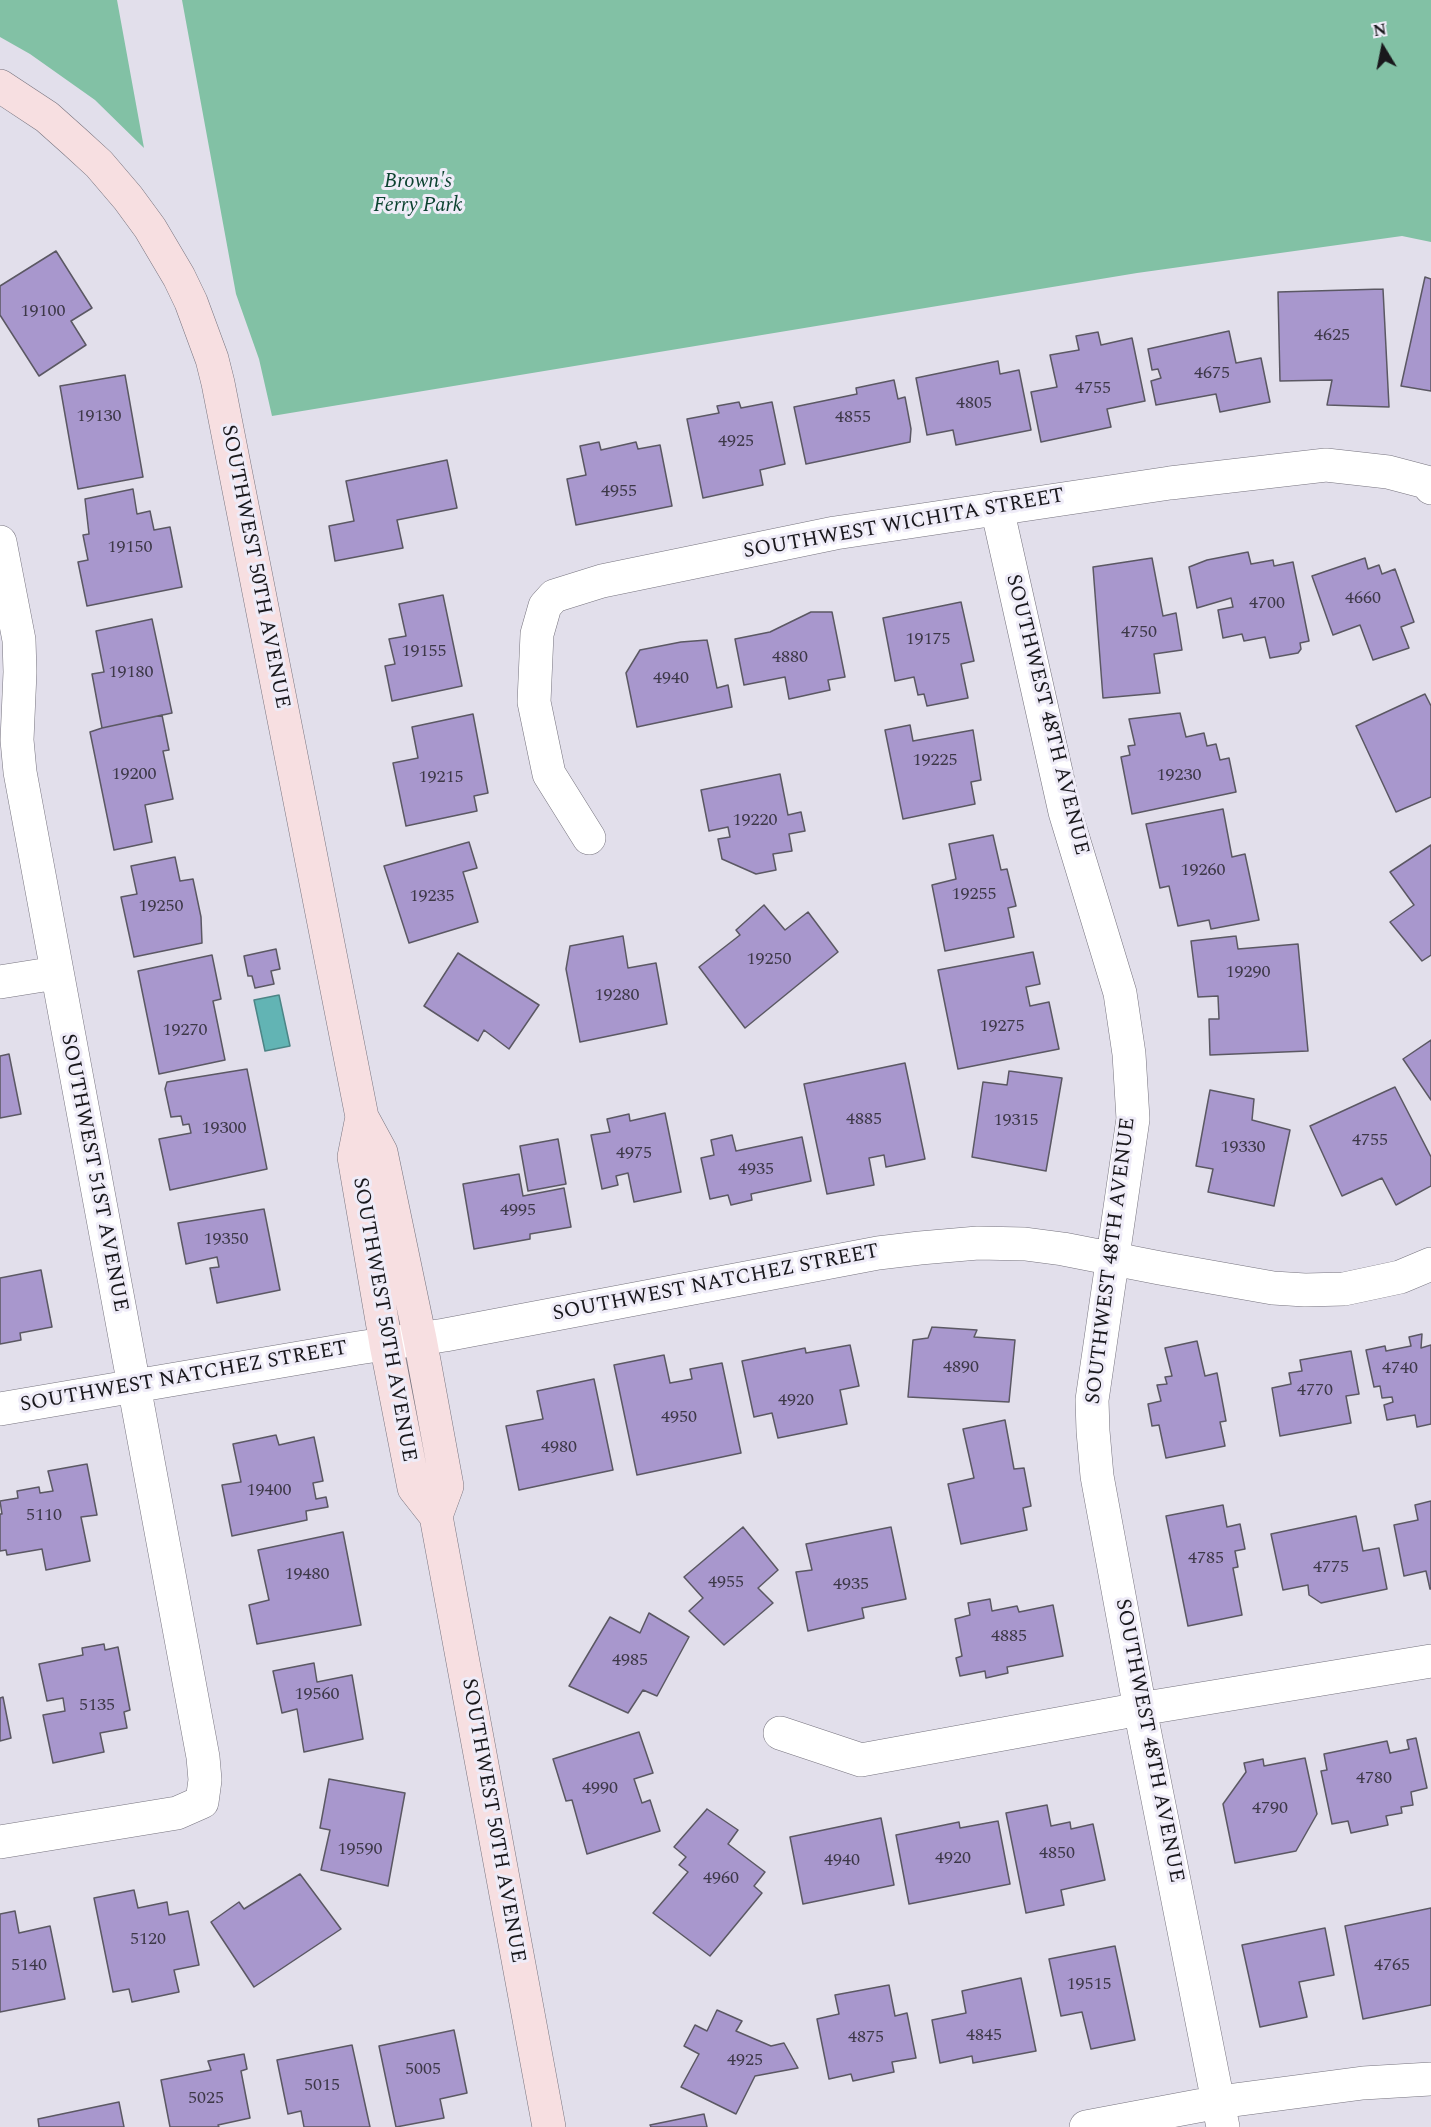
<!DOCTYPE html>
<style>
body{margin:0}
#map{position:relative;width:1431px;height:2127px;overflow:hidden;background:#e2dfeb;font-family:Spectral,serif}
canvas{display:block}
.north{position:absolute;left:1353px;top:18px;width:60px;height:60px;-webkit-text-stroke:4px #efecf8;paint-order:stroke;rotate:350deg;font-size:16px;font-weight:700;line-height:24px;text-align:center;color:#19181c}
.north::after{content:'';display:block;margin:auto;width:21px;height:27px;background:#19181c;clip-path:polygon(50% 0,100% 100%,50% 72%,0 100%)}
</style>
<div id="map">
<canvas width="1431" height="2127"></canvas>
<div class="north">N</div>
</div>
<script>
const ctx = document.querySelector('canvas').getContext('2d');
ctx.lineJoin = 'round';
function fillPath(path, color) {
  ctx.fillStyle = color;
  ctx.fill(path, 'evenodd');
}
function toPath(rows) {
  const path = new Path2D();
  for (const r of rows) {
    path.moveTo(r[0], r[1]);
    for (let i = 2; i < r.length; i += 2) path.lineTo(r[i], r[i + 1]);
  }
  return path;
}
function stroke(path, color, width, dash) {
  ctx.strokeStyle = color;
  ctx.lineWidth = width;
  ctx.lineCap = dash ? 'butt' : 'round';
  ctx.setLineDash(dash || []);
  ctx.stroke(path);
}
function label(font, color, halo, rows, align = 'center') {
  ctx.font = font + ' Spectral,serif';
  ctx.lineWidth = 6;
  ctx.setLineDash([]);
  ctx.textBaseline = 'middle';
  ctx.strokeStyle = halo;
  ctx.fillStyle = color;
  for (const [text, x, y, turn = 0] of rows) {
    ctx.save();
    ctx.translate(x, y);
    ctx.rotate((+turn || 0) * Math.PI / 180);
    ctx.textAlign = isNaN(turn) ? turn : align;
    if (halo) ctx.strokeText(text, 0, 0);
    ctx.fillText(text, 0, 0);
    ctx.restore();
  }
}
const green = toPath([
 [0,0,117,0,144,148,95,100,30,54,0,37],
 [182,0,1431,0,1431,242,1402,236,1137,273,272,416,259,359,236,294]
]);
const water = toPath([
 [279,995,290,1046,265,1051,254,1000,279,995]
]);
const building = toPath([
 [56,251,92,308,71,321,86,345,39,376,0,315,0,286,56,251],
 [1425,277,1431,279,1431,391,1401,386,1425,277],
 [1383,289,1389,407,1327,405,1332,380,1280,381,1278,292,1383,289],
 [1229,331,1236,363,1261,358,1270,402,1220,412,1216,394,1156,405,1151,381,1161,378,1158,369,1152,370,1148,349,1229,331],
 [1098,332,1101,345,1132,338,1145,401,1107,409,1111,427,1041,442,1031,392,1057,387,1050,355,1079,350,1076,336,1098,332],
 [998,361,1000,374,1019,370,1031,430,956,445,953,430,927,435,916,378,998,361],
 [125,375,143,477,78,489,60,386,125,375],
 [894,380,898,399,905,397,911,429,910,442,806,464,794,407,857,394,856,388,894,380],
 [739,402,741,408,772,402,785,464,760,470,763,485,703,498,687,419,719,413,717,406,739,402],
 [599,442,601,450,636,442,638,449,660,445,672,506,576,525,567,479,586,475,580,446,599,442],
 [447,460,457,508,397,520,403,548,335,561,329,526,354,521,346,481,447,460],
 [133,489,137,514,150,511,154,530,170,527,182,587,87,606,78,562,88,560,83,535,89,534,85,499,133,489],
 [1248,552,1251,564,1273,560,1274,566,1293,562,1309,641,1300,643,1301,649,1298,653,1270,658,1265,637,1244,641,1242,634,1223,638,1218,610,1233,607,1231,598,1197,608,1189,567,1207,560,1248,552],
 [1152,558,1163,616,1176,613,1182,650,1154,654,1160,693,1103,698,1093,567,1152,558],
 [1365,558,1368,569,1379,565,1382,574,1395,569,1414,622,1401,627,1409,648,1373,660,1360,625,1333,635,1312,576,1365,558],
 [443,595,462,686,392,701,385,666,395,664,389,639,406,636,399,604,443,595],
 [961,602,974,661,961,664,968,698,927,706,924,694,918,695,914,677,895,681,883,618,961,602],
 [811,612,832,612,845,677,828,680,830,690,789,699,785,677,744,685,735,639,770,632,811,612],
 [152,619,172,713,102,728,92,674,104,672,96,631,152,619],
 [707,640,717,688,728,685,732,707,637,727,626,673,640,650,681,642,707,640],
 [1425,694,1431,706,1431,797,1396,812,1356,726,1425,694],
 [1180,713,1186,737,1204,733,1207,746,1216,744,1220,760,1229,758,1236,792,1132,814,1121,757,1130,755,1128,746,1135,745,1129,719,1180,713],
 [473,714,488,793,474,796,477,811,406,826,393,763,418,758,412,727,473,714],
 [162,715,169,750,163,751,173,799,145,805,152,842,114,850,90,732,102,728,162,715],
 [910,725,913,741,973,730,981,780,971,782,975,804,903,819,885,730,910,725],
 [780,774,788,815,801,812,805,831,789,834,792,851,773,854,776,870,756,874,722,859,718,839,730,837,728,827,709,831,701,790,780,774],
 [1223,809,1232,857,1245,854,1259,920,1211,929,1209,920,1178,926,1169,886,1160,888,1146,824,1223,809],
 [993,835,1001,870,1007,869,1016,906,1008,908,1014,937,945,951,932,885,956,879,949,844,993,835],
 [469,842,477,868,463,872,478,922,409,943,384,866,469,842],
 [1431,845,1431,955,1422,961,1390,922,1414,905,1390,872,1431,845],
 [175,857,180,881,193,879,201,917,202,943,134,957,121,897,137,894,131,866,175,857],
 [764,905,785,930,808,912,838,952,745,1028,699,967,740,935,736,930,764,905],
 [623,936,628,968,656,963,667,1024,580,1042,566,969,570,946,623,936],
 [1236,936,1238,949,1298,944,1308,1051,1210,1055,1209,1019,1219,1019,1218,996,1198,997,1191,941,1236,936],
 [276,949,280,969,271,971,274,984,255,988,252,976,248,976,244,956,276,949],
 [1033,952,1040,984,1026,987,1030,1006,1049,1002,1059,1049,958,1069,938,970,1033,952],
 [458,953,539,1005,509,1049,484,1030,478,1041,424,1006,458,953],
 [212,955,221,999,213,1001,225,1060,159,1074,138,971,212,955],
 [1431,1040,1431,1100,1403,1059,1431,1040],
 [9,1054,21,1114,0,1118,0,1056,9,1054],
 [905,1063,925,1159,886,1167,884,1155,869,1158,874,1185,827,1194,804,1084,905,1063],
 [247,1069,267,1169,170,1190,159,1139,191,1133,189,1124,183,1125,181,1116,171,1117,165,1089,167,1082,247,1069],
 [1009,1071,1062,1078,1046,1171,972,1157,983,1082,1007,1085,1009,1071],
 [1395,1087,1431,1157,1431,1186,1396,1205,1382,1178,1342,1196,1310,1126,1395,1087],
 [1210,1090,1254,1099,1252,1120,1290,1130,1274,1206,1208,1192,1213,1169,1196,1166,1210,1090],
 [665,1113,681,1192,634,1202,628,1173,616,1176,618,1185,602,1189,591,1135,610,1132,607,1119,629,1114,630,1121,665,1113],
 [732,1135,736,1151,802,1137,811,1181,751,1194,752,1200,731,1205,728,1195,710,1199,701,1158,714,1155,711,1140,732,1135],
 [558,1139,566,1184,528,1191,520,1146,558,1139],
 [519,1174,523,1196,564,1188,571,1227,530,1234,530,1239,474,1249,463,1184,519,1174],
 [264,1209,280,1290,217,1303,210,1268,219,1267,217,1257,186,1264,178,1223,264,1209],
 [41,1270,52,1327,20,1333,21,1340,0,1344,0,1278,41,1270],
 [932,1327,977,1330,974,1337,1015,1340,1009,1402,908,1397,913,1340,928,1338,932,1327],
 [1422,1334,1421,1348,1431,1345,1431,1424,1417,1427,1415,1415,1387,1420,1384,1405,1393,1402,1392,1397,1382,1398,1380,1386,1374,1387,1366,1350,1385,1346,1386,1351,1411,1346,1409,1337,1422,1334],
 [1197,1341,1205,1376,1217,1373,1226,1421,1220,1422,1225,1446,1166,1458,1159,1425,1152,1426,1148,1404,1161,1401,1157,1385,1167,1384,1165,1377,1172,1376,1165,1348,1197,1341],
 [850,1345,859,1386,840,1390,847,1424,778,1438,772,1413,754,1417,742,1361,805,1348,806,1353,850,1345],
 [1351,1351,1359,1394,1346,1396,1351,1423,1280,1436,1272,1388,1291,1384,1289,1373,1302,1371,1300,1360,1351,1351],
 [664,1355,670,1383,692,1379,690,1369,722,1363,741,1453,637,1475,614,1365,664,1355],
 [594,1379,613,1470,519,1490,506,1426,543,1419,537,1391,594,1379],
 [1005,1420,1014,1469,1024,1468,1031,1506,1023,1508,1027,1530,961,1544,948,1484,974,1478,963,1429,1005,1420],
 [276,1435,279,1445,314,1437,323,1481,313,1483,316,1499,326,1497,328,1507,306,1511,307,1520,232,1536,222,1485,241,1482,233,1444,276,1435],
 [87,1464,97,1515,81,1517,90,1561,46,1570,42,1549,7,1555,6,1550,0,1551,0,1514,2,1514,0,1501,18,1498,17,1491,39,1487,40,1493,53,1491,48,1471,87,1464],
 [1431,1501,1431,1589,1430,1589,1426,1571,1404,1576,1394,1525,1418,1520,1415,1505,1431,1501],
 [1223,1505,1227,1527,1240,1524,1245,1549,1235,1551,1238,1567,1233,1568,1242,1615,1188,1626,1166,1516,1223,1505],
 [1356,1516,1363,1551,1379,1548,1387,1589,1321,1603,1309,1595,1308,1585,1283,1590,1271,1534,1356,1516],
 [743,1527,778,1570,758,1588,773,1603,724,1645,689,1611,703,1598,684,1577,743,1527],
 [891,1527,906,1599,862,1608,864,1618,808,1631,796,1572,812,1570,806,1544,891,1527],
 [343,1532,361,1625,257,1644,249,1605,269,1600,258,1550,343,1532],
 [990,1599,992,1611,1017,1606,1019,1612,1053,1605,1063,1656,1007,1667,1008,1673,986,1678,985,1671,960,1676,956,1658,962,1656,955,1619,970,1615,968,1603,990,1599],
 [649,1613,689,1637,657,1696,643,1690,628,1713,569,1686,610,1617,640,1633,649,1613],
 [104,1644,105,1650,118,1647,130,1710,124,1712,127,1728,100,1733,104,1752,53,1763,43,1715,65,1711,63,1698,47,1701,39,1664,83,1655,82,1648,104,1644],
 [314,1663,317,1682,352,1675,363,1739,304,1752,297,1709,282,1713,273,1671,314,1663],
 [3,1697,11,1738,0,1741,0,1698,3,1697],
 [639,1732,653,1773,634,1779,642,1803,650,1800,660,1831,587,1854,572,1800,566,1801,553,1759,639,1732],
 [1416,1738,1427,1788,1411,1792,1413,1805,1401,1807,1402,1813,1386,1816,1388,1825,1351,1833,1348,1821,1332,1824,1321,1771,1327,1770,1324,1754,1387,1741,1390,1753,1409,1749,1407,1740,1416,1738],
 [1305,1758,1317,1814,1296,1851,1235,1863,1223,1804,1246,1772,1244,1763,1263,1759,1264,1766,1305,1758],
 [329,1779,405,1793,388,1886,321,1870,330,1830,320,1828,329,1779],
 [1047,1805,1051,1826,1070,1822,1071,1829,1093,1824,1105,1880,1061,1890,1064,1905,1026,1913,1006,1813,1047,1805],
 [707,1809,738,1830,728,1844,765,1872,754,1886,762,1893,710,1956,653,1913,688,1872,679,1865,686,1857,674,1847,707,1809],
 [881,1818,894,1885,803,1904,790,1837,881,1818],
 [998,1821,1010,1884,909,1904,896,1835,959,1822,960,1828,998,1821],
 [300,1874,341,1929,254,1987,211,1922,239,1902,244,1909,300,1874],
 [134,1890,138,1908,167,1902,169,1915,188,1911,199,1965,174,1970,179,1992,132,2002,129,1989,113,1992,94,1898,134,1890],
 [1431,1908,1431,2005,1363,2019,1345,1926,1431,1908],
 [15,1911,19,1933,50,1926,65,1999,0,2012,0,1914,15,1911],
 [1325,1928,1334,1975,1299,1982,1307,2017,1260,2027,1242,1945,1325,1928],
 [1115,1946,1135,2040,1091,2049,1082,2012,1061,2016,1049,1959,1115,1946],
 [1021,1978,1036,2051,973,2063,972,2056,940,2063,932,2020,966,2013,962,1991,1021,1978],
 [889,1985,895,2016,907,2013,916,2058,892,2062,894,2072,853,2081,851,2074,829,2079,817,2019,839,2014,835,1995,889,1985],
 [717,2010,742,2021,736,2031,771,2046,784,2043,798,2068,755,2076,736,2114,681,2087,699,2054,684,2046,695,2025,707,2031,717,2010],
 [454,2030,467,2093,440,2099,444,2118,396,2127,379,2046,454,2030],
 [352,2045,370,2127,304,2127,301,2111,288,2114,277,2060,352,2045],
 [244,2054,247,2069,241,2071,250,2118,218,2125,219,2127,170,2127,161,2080,211,2070,208,2061,244,2054],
 [119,2102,124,2127,39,2127,38,2119,119,2102],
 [704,2114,707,2127,651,2127,650,2125,704,2114]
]);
const street = toPath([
 [997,508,1065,812,1120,993,1129,1054,1133,1119,1092,1400,1093,1431,1097,1476,1140,1709,1223,2127],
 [0,542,19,640,20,672,17,740,20,772,203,1757,205,1780,202,1802,177,1813,0,1842],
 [589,838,549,774,534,702,537,634,545,606,554,596,602,581,835,533,1170,483,1326,465,1388,472,1426,482,1431,488],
 [0,982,56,973],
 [0,1409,358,1348,445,1335,878,1253,920,1248,978,1243,1025,1244,1063,1249,1160,1268,1273,1288,1305,1290,1344,1289,1400,1277,1431,1264],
 [780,1733,861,1760,1140,1709,1431,1661],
 [1086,2127,1219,2102,1363,2083,1431,2079]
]);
const secondary = toPath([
 [0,86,47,117,75,142,99,164,128,198,150,228,179,277,191,302,212,359,218,383,362,1117,381,1152,420,1339,447,1486,436,1516],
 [362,1117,354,1157,386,1344,414,1488,436,1516,549,2127]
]);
const numberNames = [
 ["19100",43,312],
 ["4625",1332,336],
 ["4675",1212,374],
 ["4755",1093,389],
 ["4805",974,404],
 ["19130",99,417],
 ["4855",853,418],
 ["4925",736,442],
 ["4955",619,492],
 ["19150",130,548],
 ["4660",1363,599],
 ["4700",1267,604],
 ["4750",1139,633],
 ["19175",928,640],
 ["19155",424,652],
 ["4880",790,658],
 ["19180",131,673],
 ["4940",671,679],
 ["19225",935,761],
 ["19200",134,775],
 ["19230",1179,776],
 ["19215",441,778],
 ["19220",755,821],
 ["19260",1203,871],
 ["19255",974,895],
 ["19235",432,897],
 ["19250",161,907],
 ["19250",769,960],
 ["19290",1248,973],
 ["19280",617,996],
 ["19275",1002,1027],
 ["19270",185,1031],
 ["4885",864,1120],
 ["19315",1016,1121],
 ["19300",224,1129],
 ["4755",1370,1141],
 ["19330",1243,1148],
 ["4975",634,1154],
 ["4935",756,1170],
 ["4995",518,1211],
 ["19350",226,1240],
 ["4890",961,1368],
 ["4740",1400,1369],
 ["4770",1315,1391],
 ["4920",796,1401],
 ["4950",679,1418],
 ["4980",559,1448],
 ["19400",269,1491],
 ["5110",44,1516],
 ["4785",1206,1559],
 ["4775",1331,1568],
 ["19480",307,1575],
 ["4955",726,1583],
 ["4935",851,1585],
 ["4885",1009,1637],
 ["4985",630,1661],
 ["19560",317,1695],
 ["5135",97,1706],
 ["4780",1374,1779],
 ["4990",600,1789],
 ["4790",1270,1809],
 ["19590",360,1850],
 ["4850",1057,1854],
 ["4920",953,1859],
 ["4940",842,1861],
 ["4960",721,1879],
 ["5120",148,1940],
 ["5140",29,1966],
 ["4765",1392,1966],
 ["19515",1089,1985],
 ["4845",984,2036],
 ["4875",866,2038],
 ["4925",745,2061],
 ["5005",423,2070],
 ["5015",322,2086],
 ["5025",206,2099]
];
const parkNames = [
 ["Brown's",418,183],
 ["Ferry Park",418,207]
];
const streetNames = [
 ["SOUTHWEST WICHITA STREET",904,525,-10],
 ["SOUTHWEST 50TH AVENUE",254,567,79],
 ["SOUTHWEST 48TH AVENUE",1046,715,76],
 ["SOUTHWEST 51ST AVENUE",93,1173,79],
 ["SOUTHWEST 48TH AVENUE",1112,1261,-83],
 ["SOUTHWEST NATCHEZ STREET",716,1284,-11],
 ["SOUTHWEST 50TH AVENUE",383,1320,80],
 ["SOUTHWEST NATCHEZ STREET",184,1378,-10],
 ["SOUTHWEST 48TH AVENUE",1148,1741,79],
 ["SOUTHWEST 50TH AVENUE",492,1821,80]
];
fillPath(green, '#82c1a5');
fillPath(water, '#62b4b4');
stroke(water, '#4c8586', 1.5);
fillPath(building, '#a897cd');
stroke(building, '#5b5863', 1.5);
stroke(street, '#76737e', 34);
stroke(secondary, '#76737e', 34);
stroke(street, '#fff', 33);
stroke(secondary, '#f7dfe1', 33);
label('18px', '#3d3848', null, numberNames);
label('italic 21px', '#0c4330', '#efecf8', parkNames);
label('21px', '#19181c', '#efecf8', streetNames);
</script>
